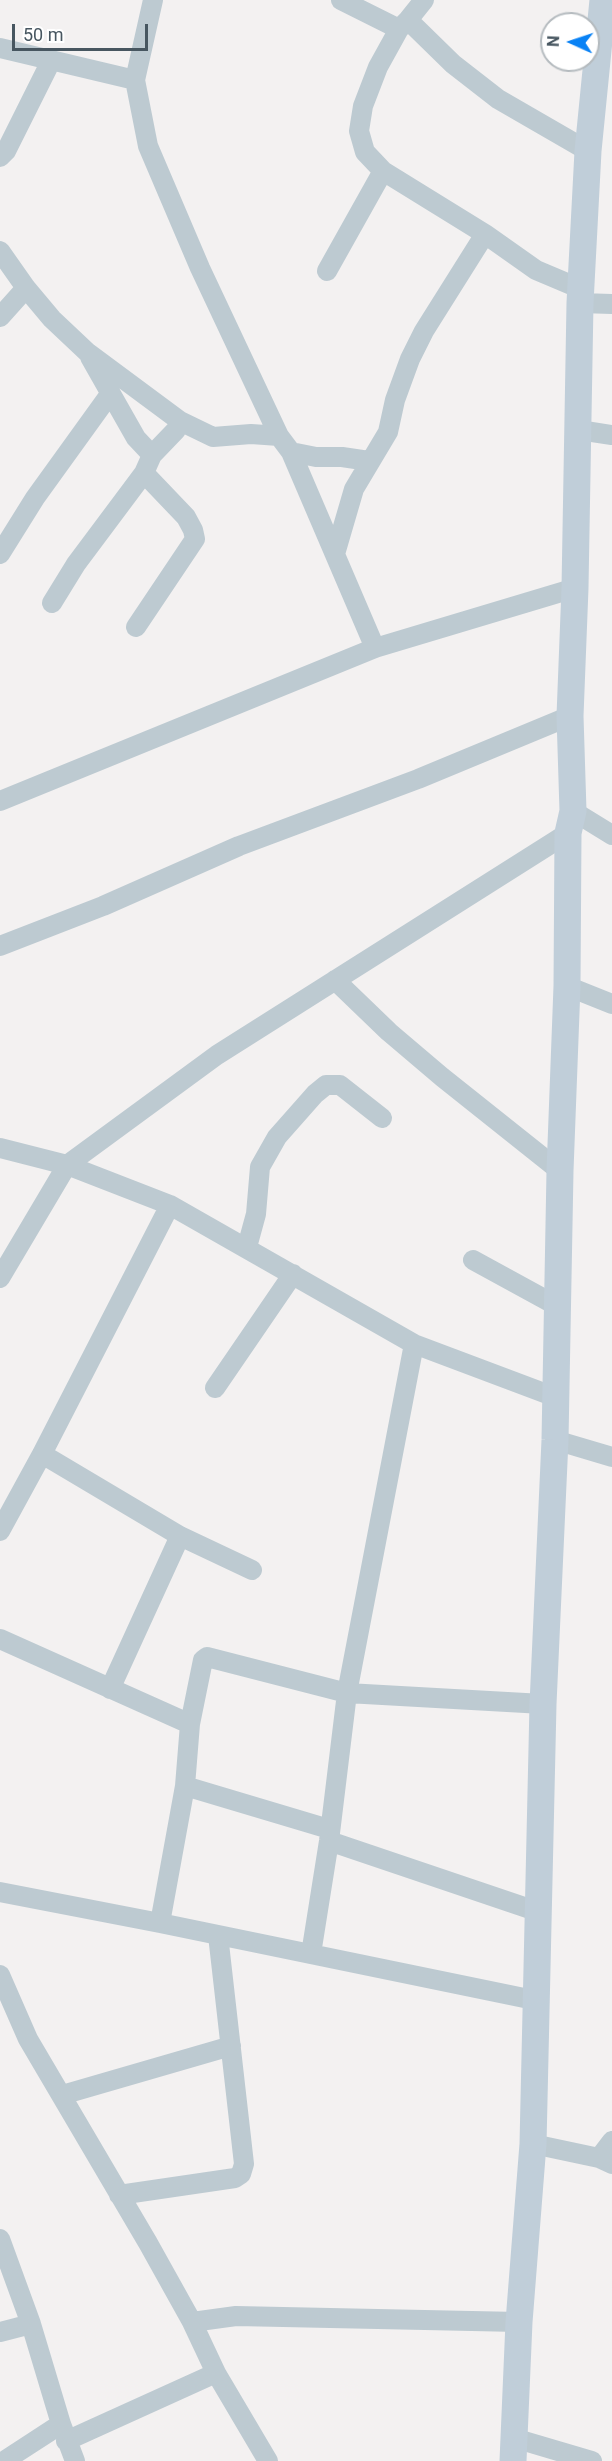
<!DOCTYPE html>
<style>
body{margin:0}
#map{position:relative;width:612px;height:2461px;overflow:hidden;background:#f3f1f1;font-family:Roboto,sans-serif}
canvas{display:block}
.north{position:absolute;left:540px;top:12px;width:60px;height:60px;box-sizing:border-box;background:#fff;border:2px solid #b5bbbf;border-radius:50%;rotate:273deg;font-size:16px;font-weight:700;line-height:24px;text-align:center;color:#475660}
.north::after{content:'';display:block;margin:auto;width:21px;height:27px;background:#0982f5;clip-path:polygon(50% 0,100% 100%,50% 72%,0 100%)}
.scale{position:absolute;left:12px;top:24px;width:136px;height:27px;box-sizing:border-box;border:3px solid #475660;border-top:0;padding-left:8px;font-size:18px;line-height:21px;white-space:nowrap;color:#475660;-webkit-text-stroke:4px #fff;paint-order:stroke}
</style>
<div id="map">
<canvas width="612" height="2461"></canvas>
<div class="north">N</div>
<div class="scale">50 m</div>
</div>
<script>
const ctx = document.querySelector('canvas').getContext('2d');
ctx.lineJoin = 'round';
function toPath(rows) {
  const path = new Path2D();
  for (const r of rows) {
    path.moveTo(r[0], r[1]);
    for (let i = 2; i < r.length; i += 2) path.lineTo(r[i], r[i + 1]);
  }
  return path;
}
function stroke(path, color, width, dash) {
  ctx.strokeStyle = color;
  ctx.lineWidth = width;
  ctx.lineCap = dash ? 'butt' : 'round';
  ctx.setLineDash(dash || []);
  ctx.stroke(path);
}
const street = toPath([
 [341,0,399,29],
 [424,0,408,20,453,64,498,99,588,151],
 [408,20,399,29,378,67,363,106,359,131,365,152,383,171,485,234,536,270,581,289],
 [0,48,135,80,148,146,200,268,279,436,291,452,375,648],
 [135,80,153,0],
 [0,157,6,151,51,61],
 [0,251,26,288,52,319,87,352,180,421,213,437,251,434,279,436],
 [327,271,383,171],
 [580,303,612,304],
 [0,317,26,288],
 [90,357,136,438,152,455],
 [579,430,612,435],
 [291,452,316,457,342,457,369,461],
 [0,554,35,498,110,394],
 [335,554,354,489,388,432,395,400,410,359,424,331,485,234],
 [52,603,76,564,144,473,152,455,176,430,180,421],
 [136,627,195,539,193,530,186,517,144,473],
 [0,801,375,648,575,588],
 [573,811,612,835],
 [0,946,103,906,239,846,418,779,570,716],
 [335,980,389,1032,442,1077,560,1171],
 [567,986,612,1004],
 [0,1148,67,1165,170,1205,414,1344,555,1397],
 [247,1247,256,1214,260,1167,277,1137,315,1094,326,1085,340,1085,382,1118],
 [473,1260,559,1307],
 [0,1278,67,1165,217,1055,568,833],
 [215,1388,293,1274],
 [555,1440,612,1457],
 [42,1454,180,1536,252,1570],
 [0,1531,42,1454,170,1205],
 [0,1639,190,1724,185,1786,160,1923],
 [110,1689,180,1536],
 [190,1724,203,1660,207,1657,347,1693,543,1704],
 [185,1786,329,1829],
 [329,1841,539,1912],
 [0,1892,160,1923,534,2000],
 [311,1954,329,1841,347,1693,414,1344],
 [0,1975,28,2039,148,2243,192,2322,216,2373,268,2461],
 [62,2095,231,2046],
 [533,2144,599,2158,612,2164],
 [599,2158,612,2141],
 [119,2195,235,2178,241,2174,244,2164,218,1935],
 [0,2239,31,2324,61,2424,75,2461],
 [192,2322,236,2316,519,2322],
 [0,2332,31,2324],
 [514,2438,592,2461],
 [66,2441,216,2373],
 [4,2461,61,2424]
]);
const secondary = toPath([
 [513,2461,519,2322,533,2144,543,1704,555,1440,560,1171,567,986,568,833,573,811,570,716,575,588,580,303,588,151,603,0]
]);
stroke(street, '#bdcad1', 20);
stroke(secondary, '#c0ced9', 27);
</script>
